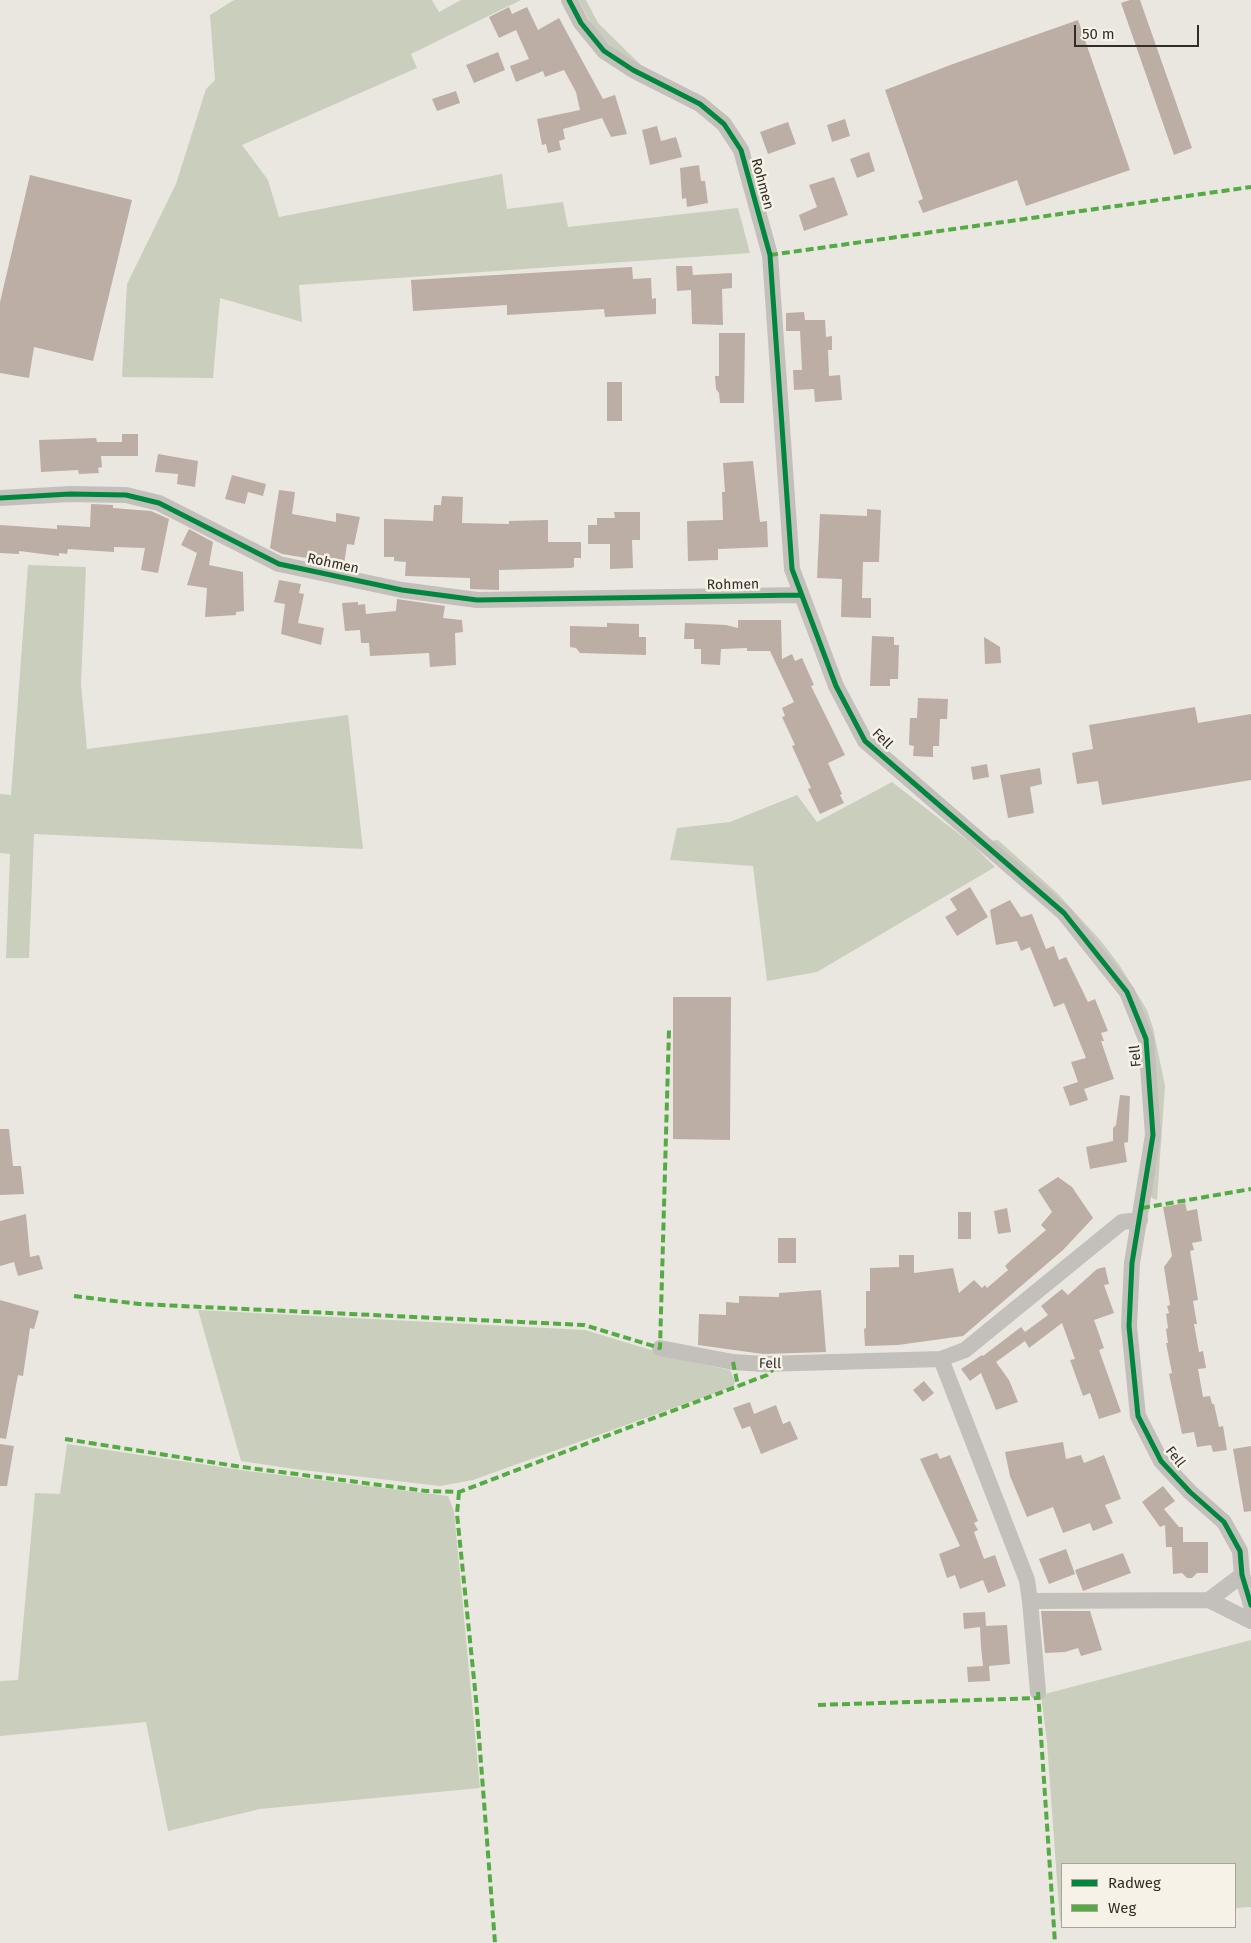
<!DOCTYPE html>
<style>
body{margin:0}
#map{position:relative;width:1251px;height:1943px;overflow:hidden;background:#eae7e0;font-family:"Fira Sans",sans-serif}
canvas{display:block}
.legend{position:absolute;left:1061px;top:1863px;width:175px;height:65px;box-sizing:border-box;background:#f7f2e8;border:1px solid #a9a39b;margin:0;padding:6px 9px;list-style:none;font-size:15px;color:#332d28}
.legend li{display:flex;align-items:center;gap:10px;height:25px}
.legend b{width:25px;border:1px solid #a9a39b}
.scale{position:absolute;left:1074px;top:25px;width:125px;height:22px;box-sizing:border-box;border:2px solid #332d28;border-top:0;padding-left:6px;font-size:15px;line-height:18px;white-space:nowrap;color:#332d28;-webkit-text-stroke:4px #f7f2e8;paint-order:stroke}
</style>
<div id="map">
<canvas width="1251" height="1943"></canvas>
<ul class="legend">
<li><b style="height:6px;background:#00873e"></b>Radweg</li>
<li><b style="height:6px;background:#54ab44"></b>Weg</li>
</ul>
<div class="scale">50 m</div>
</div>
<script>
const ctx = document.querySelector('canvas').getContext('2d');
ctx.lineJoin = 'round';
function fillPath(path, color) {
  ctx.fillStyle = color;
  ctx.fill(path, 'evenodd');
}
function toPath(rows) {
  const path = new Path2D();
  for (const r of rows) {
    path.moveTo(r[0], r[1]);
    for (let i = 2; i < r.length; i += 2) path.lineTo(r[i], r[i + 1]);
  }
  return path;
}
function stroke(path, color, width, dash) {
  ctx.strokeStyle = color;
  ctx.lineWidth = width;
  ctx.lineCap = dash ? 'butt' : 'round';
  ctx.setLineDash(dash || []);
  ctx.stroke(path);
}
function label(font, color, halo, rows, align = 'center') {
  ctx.font = font + ' "Fira Sans",sans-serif';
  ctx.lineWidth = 5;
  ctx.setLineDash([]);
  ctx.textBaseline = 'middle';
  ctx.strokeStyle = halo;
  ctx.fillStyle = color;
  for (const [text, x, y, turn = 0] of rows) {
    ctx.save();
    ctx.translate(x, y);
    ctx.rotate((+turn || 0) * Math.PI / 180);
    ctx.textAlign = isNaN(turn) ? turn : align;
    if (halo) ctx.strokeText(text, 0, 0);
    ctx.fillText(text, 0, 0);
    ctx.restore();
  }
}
const green = toPath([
 [234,0,432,0,439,12,461,0,521,0,411,54,417,68,242,145,268,180,279,217,502,174,507,209,563,202,568,227,738,208,750,253,299,285,302,322,220,298,213,378,122,377,127,284,176,184,206,89,215,80,210,15],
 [578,0,586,0,598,23,648,72,611,46,595,30],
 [28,565,86,567,81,684,87,749,348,715,363,849,34,834,29,958,6,958,10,854,0,853,0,794,11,795],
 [892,782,972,844,995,867,817,972,767,981,753,866,670,860,677,828,730,822,797,795,817,822],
 [998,840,1057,893,1101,941,1120,966,1147,1010,1153,1028,1165,1086,1157,1200,1152,1198,1149,1194,1154,1089,1116,973,991,841],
 [198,1310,585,1330,684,1360,730,1370,735,1381,734,1386,729,1388,473,1480,440,1486,294,1469,241,1461],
 [67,1444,248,1471,448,1496,454,1511,480,1788,260,1809,168,1831,146,1722,0,1736,0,1681,18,1680,35,1493,60,1494],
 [1251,1640,1251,1907,1235,1908,1235,1864,1062,1864,1062,1921,1060,1921,1047,1742,1041,1695]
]);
const building = toPath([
 [1130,0,1140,0,1192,148,1174,155,1121,3],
 [509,7,512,14,527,7,538,30,559,18,603,99,615,95,627,134,611,137,602,118,563,129,565,139,559,141,561,150,548,153,546,144,542,145,537,119,580,110,576,92,564,70,545,77,543,71,516,82,510,66,529,59,516,30,499,38,489,17],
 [1078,20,1130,170,1026,206,1017,180,923,213,918,201,923,199,885,90,953,64],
 [498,52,505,70,474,83,466,65],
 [456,91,460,103,437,111,432,99],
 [845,119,850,136,832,142,827,125],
 [788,122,796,144,768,154,760,132],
 [657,126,661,141,676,137,682,157,650,165,642,130],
 [869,152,875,171,857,178,850,159],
 [699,165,701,181,705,181,708,203,687,207,686,198,682,199,680,168],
 [30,175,132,200,93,361,34,347,29,378,0,373,0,302],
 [834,177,848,215,804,231,799,215,817,207,809,185],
 [676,266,692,266,693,275,732,273,732,288,722,289,723,325,692,324,691,290,677,291],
 [632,267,633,279,651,278,652,299,656,298,656,314,605,317,604,309,507,315,507,305,413,311,411,280],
 [804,312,805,320,825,320,826,337,832,336,832,350,828,350,829,376,840,375,842,400,815,402,814,389,794,390,793,370,802,370,800,331,786,331,786,313],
 [719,333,745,333,744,403,720,403,719,393,716,389,715,376,719,376],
 [607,382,622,382,622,421,607,421],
 [122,434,138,434,138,456,101,456,102,467,98,468,99,473,79,474,78,470,41,472,39,440,96,438,97,442,122,442],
 [158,454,198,461,195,487,177,484,178,474,155,472],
 [753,461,760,522,767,521,768,547,718,549,718,560,688,561,687,521,723,520,722,492,725,492,723,463],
 [232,475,266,484,263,496,248,492,245,504,225,499],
 [279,490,295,492,292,514,336,522,336,513,360,517,354,545,347,544,344,564,282,554,270,548],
 [442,496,463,497,462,523,509,524,509,521,548,520,548,542,581,542,581,558,574,558,574,567,571,568,499,570,499,590,470,589,470,578,405,576,406,562,394,561,394,557,384,557,384,519,433,521,434,505,441,505],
 [91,504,113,505,113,508,151,511,169,519,158,573,141,570,145,548,114,547,114,552,68,549,67,554,59,553,59,556,19,551,19,554,0,553,0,525,57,529,57,525,90,527],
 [867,509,881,510,879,562,863,562,862,598,871,598,871,618,841,617,842,579,817,578,820,514,867,516],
 [614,512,640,512,640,540,632,540,633,568,610,569,610,544,588,544,588,525,597,525,597,518,615,518],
 [189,529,213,542,209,565,243,572,244,611,236,612,236,615,205,617,207,588,187,585,197,553,181,545],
 [279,580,301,584,299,593,304,594,298,623,324,628,321,645,281,634,285,604,274,602],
 [397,599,445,606,443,618,462,620,463,632,455,633,456,665,430,667,429,653,370,656,369,643,361,643,360,630,345,631,342,603,358,602,358,605,365,604,366,614,396,611],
 [738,620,781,620,782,659,792,654,795,661,802,658,814,685,811,686,845,755,828,763,842,794,840,795,844,803,820,814,808,789,811,788,792,746,795,745,782,717,785,716,782,708,794,702,770,651,747,651,747,648,721,649,720,665,701,664,701,649,694,649,694,639,684,639,685,623,726,625,738,628],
 [607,623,639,624,639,637,646,637,646,655,580,653,576,648,570,647,570,626,607,627],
 [872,636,894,637,894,645,899,645,898,679,890,679,890,686,870,686],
 [984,637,1000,647,1001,663,985,664],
 [918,698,948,699,947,719,940,719,939,746,933,746,933,757,913,756,914,746,909,745,910,718,917,718],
 [1195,707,1198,723,1251,714,1251,780,1102,805,1098,781,1077,784,1072,753,1093,749,1089,725],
 [987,764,989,777,973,780,971,767],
 [1040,768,1042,784,1030,787,1034,813,1008,818,1000,775],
 [970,887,988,917,957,936,945,917,957,910,950,899],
 [1010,900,1021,917,1032,914,1046,949,1054,946,1059,960,1066,957,1088,1002,1095,999,1108,1031,1101,1033,1104,1041,1101,1041,1114,1079,1084,1089,1088,1100,1070,1106,1063,1087,1078,1082,1071,1062,1086,1058,1064,1003,1054,1007,1030,947,1021,951,1017,941,996,945,990,910],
 [673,997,731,997,730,1140,673,1139],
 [1120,1095,1130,1096,1128,1142,1124,1143,1127,1162,1090,1169,1086,1147,1113,1141,1113,1128,1116,1125],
 [0,1129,9,1129,13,1166,21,1166,24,1194,0,1195],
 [1058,1177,1072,1187,1093,1218,1063,1250,963,1336,898,1345,865,1346,864,1329,866,1328,866,1291,870,1291,870,1268,899,1267,899,1255,914,1255,914,1273,953,1268,959,1293,974,1280,982,1288,985,1285,987,1288,1008,1270,1005,1266,1011,1260,1046,1230,1041,1225,1052,1212,1038,1190],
 [1185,1203,1187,1211,1197,1209,1202,1241,1192,1243,1194,1250,1190,1251,1198,1300,1193,1301,1197,1324,1194,1324,1199,1352,1203,1351,1206,1368,1198,1369,1203,1397,1210,1396,1212,1404,1214,1404,1219,1427,1223,1426,1227,1450,1213,1452,1211,1445,1197,1447,1194,1432,1182,1434,1169,1374,1172,1373,1166,1343,1168,1343,1166,1329,1168,1328,1166,1314,1169,1313,1167,1306,1170,1305,1164,1267,1172,1256,1163,1207],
 [1007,1208,1011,1232,998,1234,994,1211],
 [958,1212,971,1212,971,1239,958,1239],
 [26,1214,30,1257,39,1255,43,1269,18,1276,14,1262,0,1266,0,1221],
 [778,1238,796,1238,796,1263,778,1263],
 [1105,1267,1109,1284,1104,1285,1114,1313,1094,1320,1104,1348,1099,1350,1121,1412,1099,1419,1090,1393,1083,1396,1070,1360,1075,1359,1062,1323,1029,1348,1025,1341,996,1362,1009,1380,1018,1402,996,1410,981,1373,970,1381,961,1369,982,1355,983,1356,1021,1327,1025,1332,1048,1315,1041,1306,1062,1289,1068,1295,1097,1269],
 [821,1290,826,1352,763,1354,698,1345,699,1314,726,1315,726,1302,739,1303,739,1296,779,1297,779,1293],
 [0,1300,39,1311,34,1329,30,1328,23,1376,18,1375,6,1439,0,1438],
 [924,1381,934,1393,923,1402,913,1390],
 [750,1402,754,1414,776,1405,783,1424,790,1421,798,1439,761,1454,750,1426,742,1429,733,1408],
 [1063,1442,1066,1459,1081,1455,1084,1463,1104,1455,1121,1499,1105,1505,1113,1523,1093,1531,1090,1523,1063,1533,1053,1507,1027,1517,1010,1476,1005,1452],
 [0,1444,14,1446,7,1486,0,1486],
 [1251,1446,1251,1511,1244,1512,1233,1449],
 [937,1453,940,1459,950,1455,978,1521,974,1523,978,1530,974,1532,984,1559,995,1555,1006,1586,988,1593,983,1580,960,1589,955,1575,947,1578,939,1554,960,1546,920,1459],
 [1163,1486,1175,1501,1164,1509,1179,1527,1183,1527,1183,1542,1208,1542,1208,1573,1197,1573,1192,1578,1187,1578,1182,1573,1173,1574,1172,1547,1166,1547,1165,1525,1160,1527,1142,1502],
 [1066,1549,1075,1574,1049,1584,1039,1559],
 [1123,1553,1131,1573,1083,1591,1075,1570],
 [1041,1611,1090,1611,1102,1650,1081,1656,1078,1648,1065,1652,1045,1653],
 [985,1612,986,1626,1007,1625,1010,1664,989,1666,990,1681,968,1682,967,1667,983,1666,981,1647,980,1627,964,1629,963,1613]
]);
const minor = toPath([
 [569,0,581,23,604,51,633,70,700,104,724,124,741,150,770,255,792,569,836,686,865,741,1064,913,1127,992,1146,1039,1153,1135,1132,1263,1129,1326,1138,1416,1161,1461,1190,1492,1224,1522,1240,1551,1242,1575,1251,1605],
 [0,498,70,494,126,495,159,503,279,564,402,590,477,600,800,595],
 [1140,1220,1122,1222,965,1350,941,1359,1027,1580,1030,1601,1209,1600,1251,1621],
 [660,1348,733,1362,763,1364,941,1359],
 [1209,1600,1242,1575],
 [1030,1601,1038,1692]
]);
const quiet = toPath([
 [770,255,1251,187],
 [1142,1208,1251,1189],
 [74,1296,139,1304,584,1325,660,1348,669,1029],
 [733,1362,738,1386],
 [65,1439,242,1467,426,1491,459,1492,767,1375,779,1364],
 [459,1492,457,1514,476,1699,495,1943],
 [1038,1692,1055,1943],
 [818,1705,1038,1698]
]);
const cycleway = toPath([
 [569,0,581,23,604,51,633,70,700,104,724,124,741,150,770,255,792,569,836,686,865,741,1064,913,1127,992,1146,1039,1153,1135,1132,1263,1129,1326,1138,1416,1161,1461,1190,1492,1224,1522,1240,1551,1242,1575,1251,1605],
 [0,498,70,494,126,495,159,503,279,564,402,590,477,600,800,595]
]);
const streetNames = [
 ["Rohmen",762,184,75],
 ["Rohmen",333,564,12],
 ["Rohmen",733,585,-1],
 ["Fell",882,739,45],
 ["Fell",1136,1056,-95],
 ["Fell",770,1364,1],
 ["Fell",1175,1457,52]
];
fillPath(green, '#c9cfbc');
fillPath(building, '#bcaea4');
stroke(minor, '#c3bfba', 16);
stroke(quiet, '#54ab44', 4, [8, 4]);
stroke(cycleway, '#00873e', 5);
label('14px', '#332d28', '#f7f2e8', streetNames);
</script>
